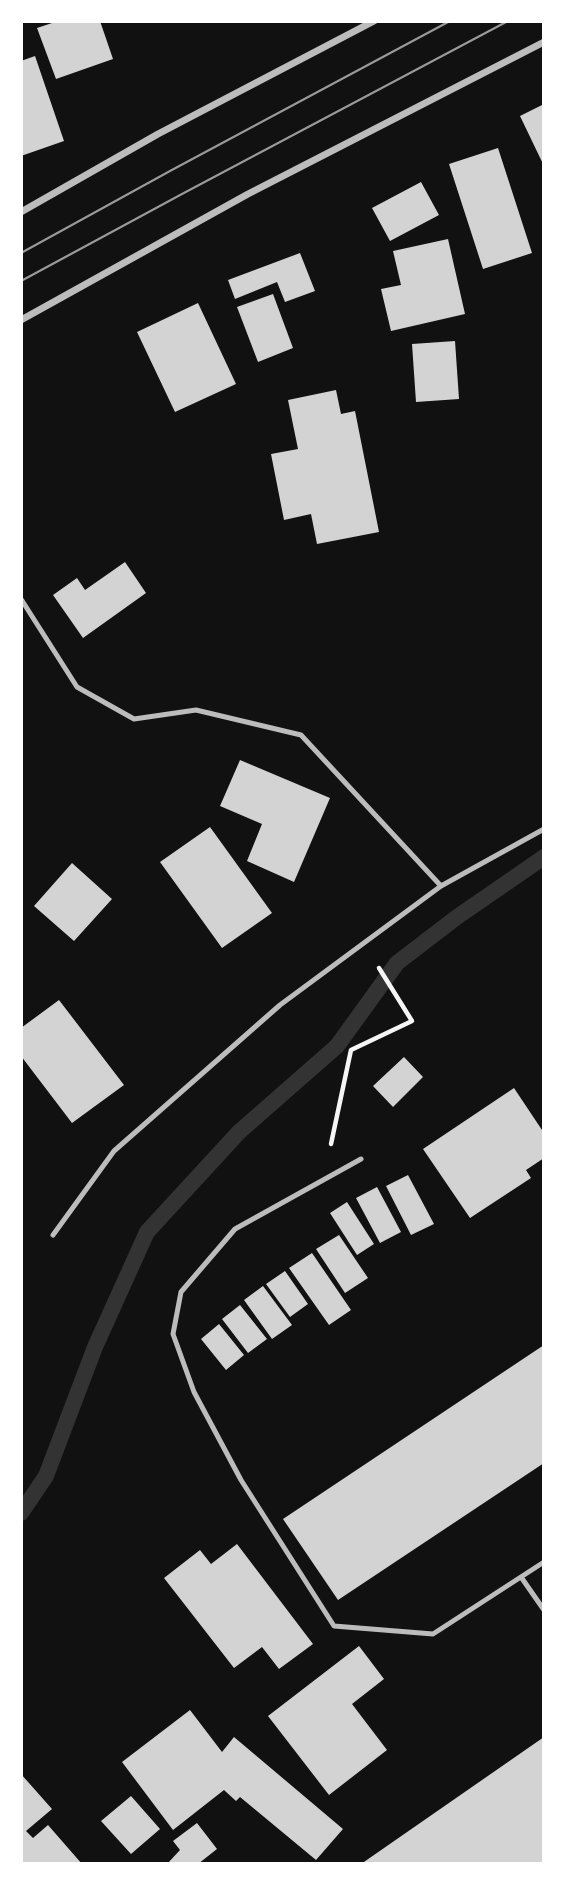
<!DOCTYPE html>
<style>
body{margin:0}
#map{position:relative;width:565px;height:1885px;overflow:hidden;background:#111;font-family:Overpass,sans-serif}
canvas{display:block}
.frame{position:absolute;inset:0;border:23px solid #fff;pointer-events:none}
</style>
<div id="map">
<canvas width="565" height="1885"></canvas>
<div class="frame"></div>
</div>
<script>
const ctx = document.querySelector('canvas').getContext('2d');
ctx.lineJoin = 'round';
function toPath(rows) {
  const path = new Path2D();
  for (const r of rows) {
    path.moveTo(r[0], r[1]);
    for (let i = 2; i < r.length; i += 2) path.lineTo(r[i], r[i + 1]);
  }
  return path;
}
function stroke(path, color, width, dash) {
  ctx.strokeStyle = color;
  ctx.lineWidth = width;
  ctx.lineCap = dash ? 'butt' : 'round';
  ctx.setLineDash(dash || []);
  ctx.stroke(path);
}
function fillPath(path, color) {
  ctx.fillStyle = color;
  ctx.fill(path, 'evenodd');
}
const stream = toPath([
 [21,1513,46,1476,95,1347,147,1232,239,1132,337,1046,397,963,457,917,544,857]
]);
const building = toPath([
 [58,21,100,21,113,59,56,79,37,28],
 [35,56,64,141,21,156,21,61],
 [544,104,544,166,520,116],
 [498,148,532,253,483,269,449,164],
 [421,182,439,215,390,241,372,208],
 [448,239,465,314,391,331,381,289,401,285,393,251],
 [300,253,315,291,285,302,277,282,235,299,228,280],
 [273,294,293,348,258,362,237,307],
 [198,303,236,384,175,412,137,332],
 [455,341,459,399,416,402,412,344],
 [336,390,341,414,355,411,379,532,317,544,311,514,284,520,271,454,298,449,288,400],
 [125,562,146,593,83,638,53,595,77,578,85,590],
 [240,760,330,798,294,882,247,861,262,824,220,806],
 [210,827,272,913,222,948,160,862],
 [72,863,112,899,74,941,34,906],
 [59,1000,124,1085,72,1123,21,1056,21,1028],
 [404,1057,423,1077,393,1107,373,1086],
 [514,1088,544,1133,544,1158,526,1170,531,1178,470,1218,423,1149],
 [408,1175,434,1224,411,1235,386,1186],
 [377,1187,401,1232,380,1243,356,1198],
 [347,1202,374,1244,357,1255,330,1213],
 [339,1235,368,1278,345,1293,316,1249],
 [312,1253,351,1310,329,1325,289,1268],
 [285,1271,308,1304,290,1317,266,1284],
 [263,1286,292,1325,272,1339,244,1300],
 [240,1305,267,1339,248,1353,222,1319],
 [219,1324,244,1355,226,1370,201,1339],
 [544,1345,544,1463,338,1600,283,1519],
 [237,1544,313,1644,279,1669,262,1647,234,1668,164,1578,200,1550,211,1564],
 [359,1646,384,1679,352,1704,387,1750,329,1795,268,1716],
 [190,1710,222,1752,234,1737,343,1829,316,1860,240,1797,236,1801,224,1790,173,1830,122,1762],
 [544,1737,544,1864,361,1864],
 [21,1774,52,1809,26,1831,33,1838,48,1825,82,1864,21,1864],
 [131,1796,160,1829,131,1854,101,1821],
 [197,1823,217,1849,198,1864,167,1864,180,1850,173,1841]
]);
const path = toPath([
 [331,1144,351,1050,412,1021,379,968]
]);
const service = toPath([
 [21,599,77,687,134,719,196,710,301,735,441,886],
 [361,1159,235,1229,181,1292,173,1334,194,1392,241,1480,334,1626,433,1634,544,1562],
 [53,1235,114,1151,280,1005,441,886,544,829],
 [521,1577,544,1610]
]);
const minor = toPath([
 [21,212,158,134,374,21],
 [21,320,248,194,544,42]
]);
const tram = toPath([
 [21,253,170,171,450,21],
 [21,281,182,194,508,21]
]);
stroke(stream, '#333', 16);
fillPath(building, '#d3d3d3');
stroke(path, '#f5f5f5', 4.5);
stroke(service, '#bcbcbc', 5);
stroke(minor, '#bcbcbc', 7);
stroke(tram, '#9a9a9a', 2);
</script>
